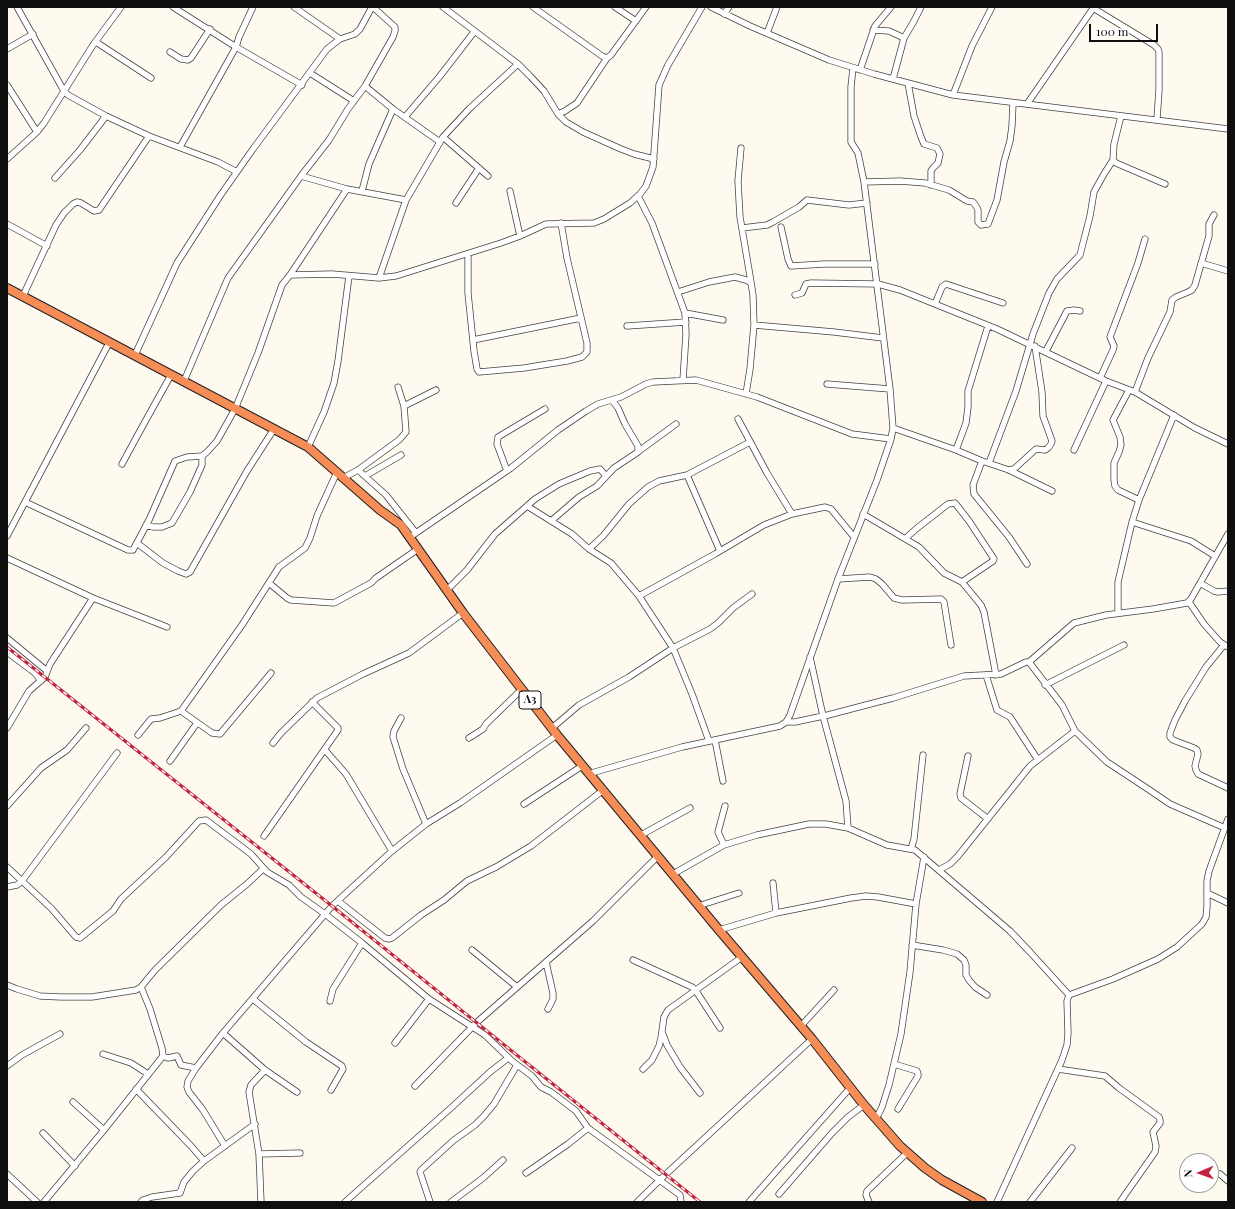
<!DOCTYPE html>
<style>
body{margin:0}
#map{position:relative;width:1235px;height:1209px;overflow:hidden;background:#fffaf0;font-family:"Playfair Display",serif}
canvas{display:block}
.frame{position:absolute;inset:0;border:8px solid #0f0f0f;pointer-events:none}
.north{position:absolute;left:1179px;top:1153px;width:40px;height:40px;box-sizing:border-box;background:#fff;border:1px solid #9f9f9f;border-radius:50%;rotate:268deg;font-size:11px;font-weight:700;line-height:16px;text-align:center;color:#0f0f0f}
.north::after{content:'';display:block;margin:auto;width:14px;height:18px;background:#c2243e;clip-path:polygon(50% 0,100% 100%,50% 72%,0 100%)}
.scale{position:absolute;left:1089px;top:24px;width:69px;height:18px;box-sizing:border-box;border:2px solid #0f0f0f;border-top:0;padding-left:5px;font-size:12px;line-height:14px;white-space:nowrap;color:#0f0f0f;-webkit-text-stroke:3px #fff;paint-order:stroke}
</style>
<div id="map">
<canvas width="1235" height="1209"></canvas>
<div class="frame"></div>
<div class="north">N</div>
<div class="scale">100 m</div>
</div>
<script>
const ctx = document.querySelector('canvas').getContext('2d');
ctx.lineJoin = 'round';
function toPath(rows) {
  const path = new Path2D();
  for (const r of rows) {
    path.moveTo(r[0], r[1]);
    for (let i = 2; i < r.length; i += 2) path.lineTo(r[i], r[i + 1]);
  }
  return path;
}
function stroke(path, color, width, dash) {
  ctx.strokeStyle = color;
  ctx.lineWidth = width;
  ctx.lineCap = dash ? 'butt' : 'round';
  ctx.setLineDash(dash || []);
  ctx.stroke(path);
}
function label(font, color, halo, rows, align = 'center') {
  ctx.font = font + ' "Playfair Display",serif';
  ctx.lineWidth = 4;
  ctx.setLineDash([]);
  ctx.textBaseline = 'middle';
  ctx.strokeStyle = halo;
  ctx.fillStyle = color;
  for (const [text, x, y, turn = 0] of rows) {
    ctx.save();
    ctx.translate(x, y);
    ctx.rotate((+turn || 0) * Math.PI / 180);
    ctx.textAlign = isNaN(turn) ? turn : align;
    if (halo) ctx.strokeText(text, 0, 0);
    ctx.fillText(text, 0, 0);
    ctx.restore();
  }
}
const minor = toPath([
 [17,7,64,91,68,95,106,116,149,136,218,162,237,172],
 [173,7,236,47,302,85],
 [294,7,340,39],
 [443,7,518,64,531,77,544,91,558,114,566,122,583,132,621,149,634,154,654,159],
 [533,7,602,56,607,58,611,55,646,7],
 [615,7,636,21],
 [711,7,750,26,829,60,874,74,953,95,1228,129],
 [1093,8,1154,45,1158,49,1159,52,1159,90,1157,119],
 [724,14,729,7],
 [873,30,889,31,904,38],
 [767,33,777,7],
 [96,42,151,78],
 [7,49,33,34],
 [170,52,181,59,188,60,191,58,210,29],
 [860,70,875,26,891,7],
 [310,73,354,101],
 [893,79,904,38,914,21,921,7],
 [908,83,914,116,921,137,924,144,937,148,940,154,938,163,933,168,931,171,931,185],
 [7,85,37,132],
 [365,86,393,109,440,142],
 [953,95,972,46,992,7],
 [1027,104,1094,7],
 [558,114,565,111,577,103,607,58],
 [1121,116,1114,144,1113,160,1116,163,1165,184],
 [405,117,440,76,474,32],
 [443,137,488,176],
 [180,147,236,47,239,37,253,7],
 [741,148,738,181,740,217,750,276,753,295,754,325,750,369,746,394],
 [7,159,37,132,44,123,93,45,121,7],
 [301,176,347,189,406,200],
 [55,178,80,150,106,116],
 [864,182,900,181,925,183,949,190,967,201,973,202,976,206,978,210,978,222,981,225,988,224,997,200,1004,162,1010,141,1012,126,1013,103],
 [362,191,369,164,393,109],
 [510,191,520,236],
 [638,196,652,223,685,313,686,334,683,380],
 [456,203,479,168],
 [7,224,47,246],
 [781,227,788,259,791,266,824,264,875,264],
 [742,228,767,225,773,222,799,207,807,200,849,205,867,203],
 [468,254,468,293,474,351,477,369,479,372,524,368,567,361,582,357,587,352,587,343,567,258,561,223],
 [1201,263,1228,271],
 [290,275,347,189],
 [379,278,406,200,443,137,469,109,518,64],
 [678,292,709,282,735,277,746,280,751,283],
 [795,295,802,293,806,284,811,283,878,284,900,290,997,329,1106,381,1135,392,1195,428,1228,444],
 [23,296,56,225,64,213,73,204,77,202,81,203,94,211,99,210,149,136],
 [935,304,942,287,946,284,1003,303],
 [685,313,723,320],
 [754,325,834,332,883,338],
 [627,326,686,322],
 [473,340,581,318],
 [1046,351,1067,311,1074,310,1080,311],
 [135,355,177,263,220,196,253,149,327,49,340,39,355,34,360,29,372,7],
 [1100,378,1113,350,1114,346,1110,337,1138,263,1145,239],
 [184,381,228,278,301,176,329,140,348,109,365,86,393,37,395,31,395,27,373,7],
 [827,384,890,389],
 [1129,390,1113,420,1120,437,1121,445,1119,452,1114,463,1114,480,1115,486,1118,490,1139,500],
 [1135,392,1148,358,1170,312,1172,300,1176,297,1188,292,1192,290,1195,285,1209,236,1209,224,1214,215],
 [404,406,436,390],
 [738,419,767,473,792,514],
 [893,428,956,450,982,461,1009,470,1052,491],
 [308,447,324,412,334,383,338,361,349,276],
 [956,450,966,423,968,407,968,391,988,326],
 [1074,450,1106,381],
 [639,451,676,424],
 [982,461,973,485,974,494,1009,537,1027,564],
 [989,463,1016,391,1033,334,1049,293,1057,279,1080,255,1090,216,1094,192,1104,174,1113,160],
 [122,464,141,429,171,375],
 [358,470,386,495,416,533],
 [1009,470,1014,469,1036,449,1045,450,1048,448,1051,444,1052,441,1043,416,1042,392,1035,346],
 [507,471,497,444,498,437,545,409],
 [687,475,720,551],
 [365,476,401,455],
 [343,478,358,470,399,440,406,432,404,406,398,387],
 [25,502,128,550,133,550,149,520,175,461,187,457,202,456,207,452,217,441,235,409,258,353,282,285,290,275,332,274,379,278,396,276,501,243,520,236,546,224,594,223,604,219,630,203,640,194,646,186,653,167,659,85,668,65,702,7],
 [527,506,572,534,589,549,611,563,639,596,673,648,692,694,709,741],
 [863,514,919,547,944,573,962,582,981,605,984,612,996,675],
 [551,521,579,497,597,486,614,468,638,452,638,446,625,424,618,408,612,400],
 [1132,522,1191,541,1215,556],
 [146,525,153,527,162,527,172,523,190,492,202,465,202,456],
 [7,536,109,343],
 [410,537,511,468,558,430,586,411,598,404,621,397,646,384,653,382,696,380,757,397,852,434,891,439],
 [906,538,916,529,948,504,955,503,969,521,994,559,993,561,962,582],
 [137,543,163,563,178,571,186,574,190,572,247,471,274,429],
 [589,549,603,536,629,504,648,487,659,481,687,475,750,442],
 [7,558,93,598,167,627],
 [838,579,870,577,876,579,882,584,894,598,902,600,941,599,944,602,951,645],
 [269,583,287,598,291,600,334,603,371,583,376,578,418,549],
 [1200,583,1214,591,1218,592,1228,591],
 [447,590,467,570,495,534,535,499,559,484,590,471,600,469,606,476],
 [639,596,715,554,764,525,792,514,825,507,831,509,854,537],
 [1189,602,1204,624,1220,642,1228,647],
 [1118,613,1118,582,1132,522,1139,500,1174,415],
 [7,638,47,671],
 [1224,645,1206,667,1185,701,1175,720,1170,733,1170,737,1173,740,1194,748,1197,750,1198,754,1195,766,1196,770,1198,774,1228,788],
 [7,652,35,673,41,681],
 [810,657,823,716,846,801,848,828],
 [1029,662,1062,705,1075,731,1107,762,1148,789,1170,804,1225,828],
 [986,675,997,710,1010,717,1038,760],
 [1045,685,1124,645],
 [181,711,212,733,220,734,271,673],
 [401,718,394,731,393,737,403,769,426,824],
 [786,722,795,722,828,715,893,698,964,676,1001,674,1026,662,1029,662,1074,623,1106,615,1153,609,1187,603,1191,599,1228,534],
 [7,728,29,691,45,677,50,664,93,598],
 [552,728,579,705,629,677,673,648,710,629,718,623,733,608,752,594],
 [138,735,151,719,160,718,181,711,242,625,279,567,305,548,310,538,317,516,337,472],
 [469,738,483,729,486,724,522,689],
 [715,740,723,781],
 [273,743,281,733,317,698,363,674,409,653,463,613],
 [325,750,346,774,392,851],
 [968,756,960,794,961,798,988,819],
 [170,761,197,723],
 [588,774,682,747,780,726,786,722,790,715,838,579,877,480,891,439,893,428,890,389,864,182,858,153,851,142,851,87,853,68],
 [524,804,582,766],
 [7,806,41,768,67,750,86,728],
 [641,835,690,808],
 [264,836,338,730,338,728,312,702],
 [724,845,718,832,725,806],
 [911,849,914,839,923,755],
 [7,867,51,908,76,937,80,938,113,911,121,899,166,857,199,821,206,820,251,854,267,872,289,885,301,897,325,914,362,943,429,999,485,1035,512,1061,532,1076,541,1087,551,1092,576,1111,588,1128,680,1195,681,1202],
 [939,870,950,864,958,856,1030,766,1075,731],
 [673,874,724,845,757,835,809,824,826,824,848,828,887,845,915,850,1010,931,1030,952,1069,995],
 [773,883,776,913],
 [7,887,17,885,22,881,117,753],
 [1207,893,1228,903],
 [338,901,385,938,389,939,392,938,421,915,444,900,467,881,496,867,531,846,602,791],
 [698,906,739,893],
 [719,930,776,913,851,898,866,896,878,897,916,904],
 [912,945,943,950,957,954,964,960,966,965,966,975,969,980,975,987,987,995],
 [472,950,517,987],
 [633,960,692,987,696,991,720,1028],
 [546,962,553,993,553,999,548,1009],
 [7,985,17,989,40,996,61,997,92,997,136,990,141,987,155,970,221,905,247,884,263,869],
 [253,999,306,1042,342,1066,343,1069,331,1090],
 [330,1001,333,989,362,943],
 [801,1026,834,990],
 [662,1032,667,1045,680,1067,700,1093],
 [223,1033,265,1070,297,1092],
 [395,1043,429,999],
 [103,1054,131,1063,148,1074],
 [163,1056,168,1058,177,1056,181,1065,196,1068],
 [894,1064,917,1071,918,1074,918,1076,898,1109],
 [7,1066,22,1055,60,1034],
 [643,1069,652,1060,659,1046,661,1038,664,1017,668,1010,742,957],
 [1058,1069,1105,1076,1119,1088,1159,1117,1160,1120,1160,1123,1153,1132,1156,1146,1155,1152,1120,1202],
 [415,1086,476,1023,593,921,658,856],
 [136,1089,191,1146,204,1161],
 [73,1102,104,1130],
 [876,1119,882,1107,889,1085,901,1034,910,972,916,904,924,857],
 [43,1133,75,1166],
 [225,1146,203,1110,189,1092,187,1087,188,1081,196,1068,223,1033,332,906,392,851,426,824,460,803,557,735],
 [259,1154,300,1153],
 [526,1173,568,1144,588,1128],
 [7,1174,37,1202],
 [1220,1174,1228,1181],
 [779,1194,832,1133,848,1117,864,1105],
 [44,1202,104,1130,163,1056,162,1048,150,1009,141,987],
 [141,1202,143,1200,152,1197,180,1193,184,1182,193,1171,204,1161,255,1124],
 [261,1202,259,1154,249,1092,251,1085,265,1070],
 [345,1202,452,1107,490,1072,508,1058],
 [430,1202,420,1172,421,1170,454,1140,475,1125,484,1116,494,1104,517,1065],
 [451,1202,483,1178,503,1160],
 [637,1202,666,1174,812,1039],
 [749,1202,850,1088],
 [869,1202,866,1195,867,1191,907,1153],
 [997,1202,1062,1060,1067,1045,1068,1033,1067,1001,1069,995,1113,979,1158,959,1177,947,1202,924,1206,917,1207,907,1207,881,1209,871,1228,819],
 [1030,1202,1072,1148]
]);
const highway = toPath([
 [7,288,308,447,380,510,401,525,463,613,557,735,719,930,812,1039,864,1105,900,1146,925,1168,942,1180,982,1202]
]);
const rail = toPath([
 [7,647,332,906,513,1052,700,1202]
]);
const shields = [
 [530,700,22]
];
const shieldNames = [
 ["A3",530,700]
];
stroke(minor, '#424242', 7);
stroke(highway, '#202020', 10);
stroke(minor, '#fff', 5.5);
stroke(highway, '#f68d57', 8);
stroke(rail, '#c2243e', 3);
stroke(rail, '#fff', 1.5, [4.5]);
for (const [x, y, w] of shields) {
  const box = new Path2D();
  box.roundRect(x - w / 2, y - 9, w, 18, 3);
  ctx.fillStyle = '#fff';
  ctx.fill(box);
  stroke(box, '#0f0f0f', 1);
}
label('bold 11px', '#0f0f0f', null, shieldNames);
</script>
